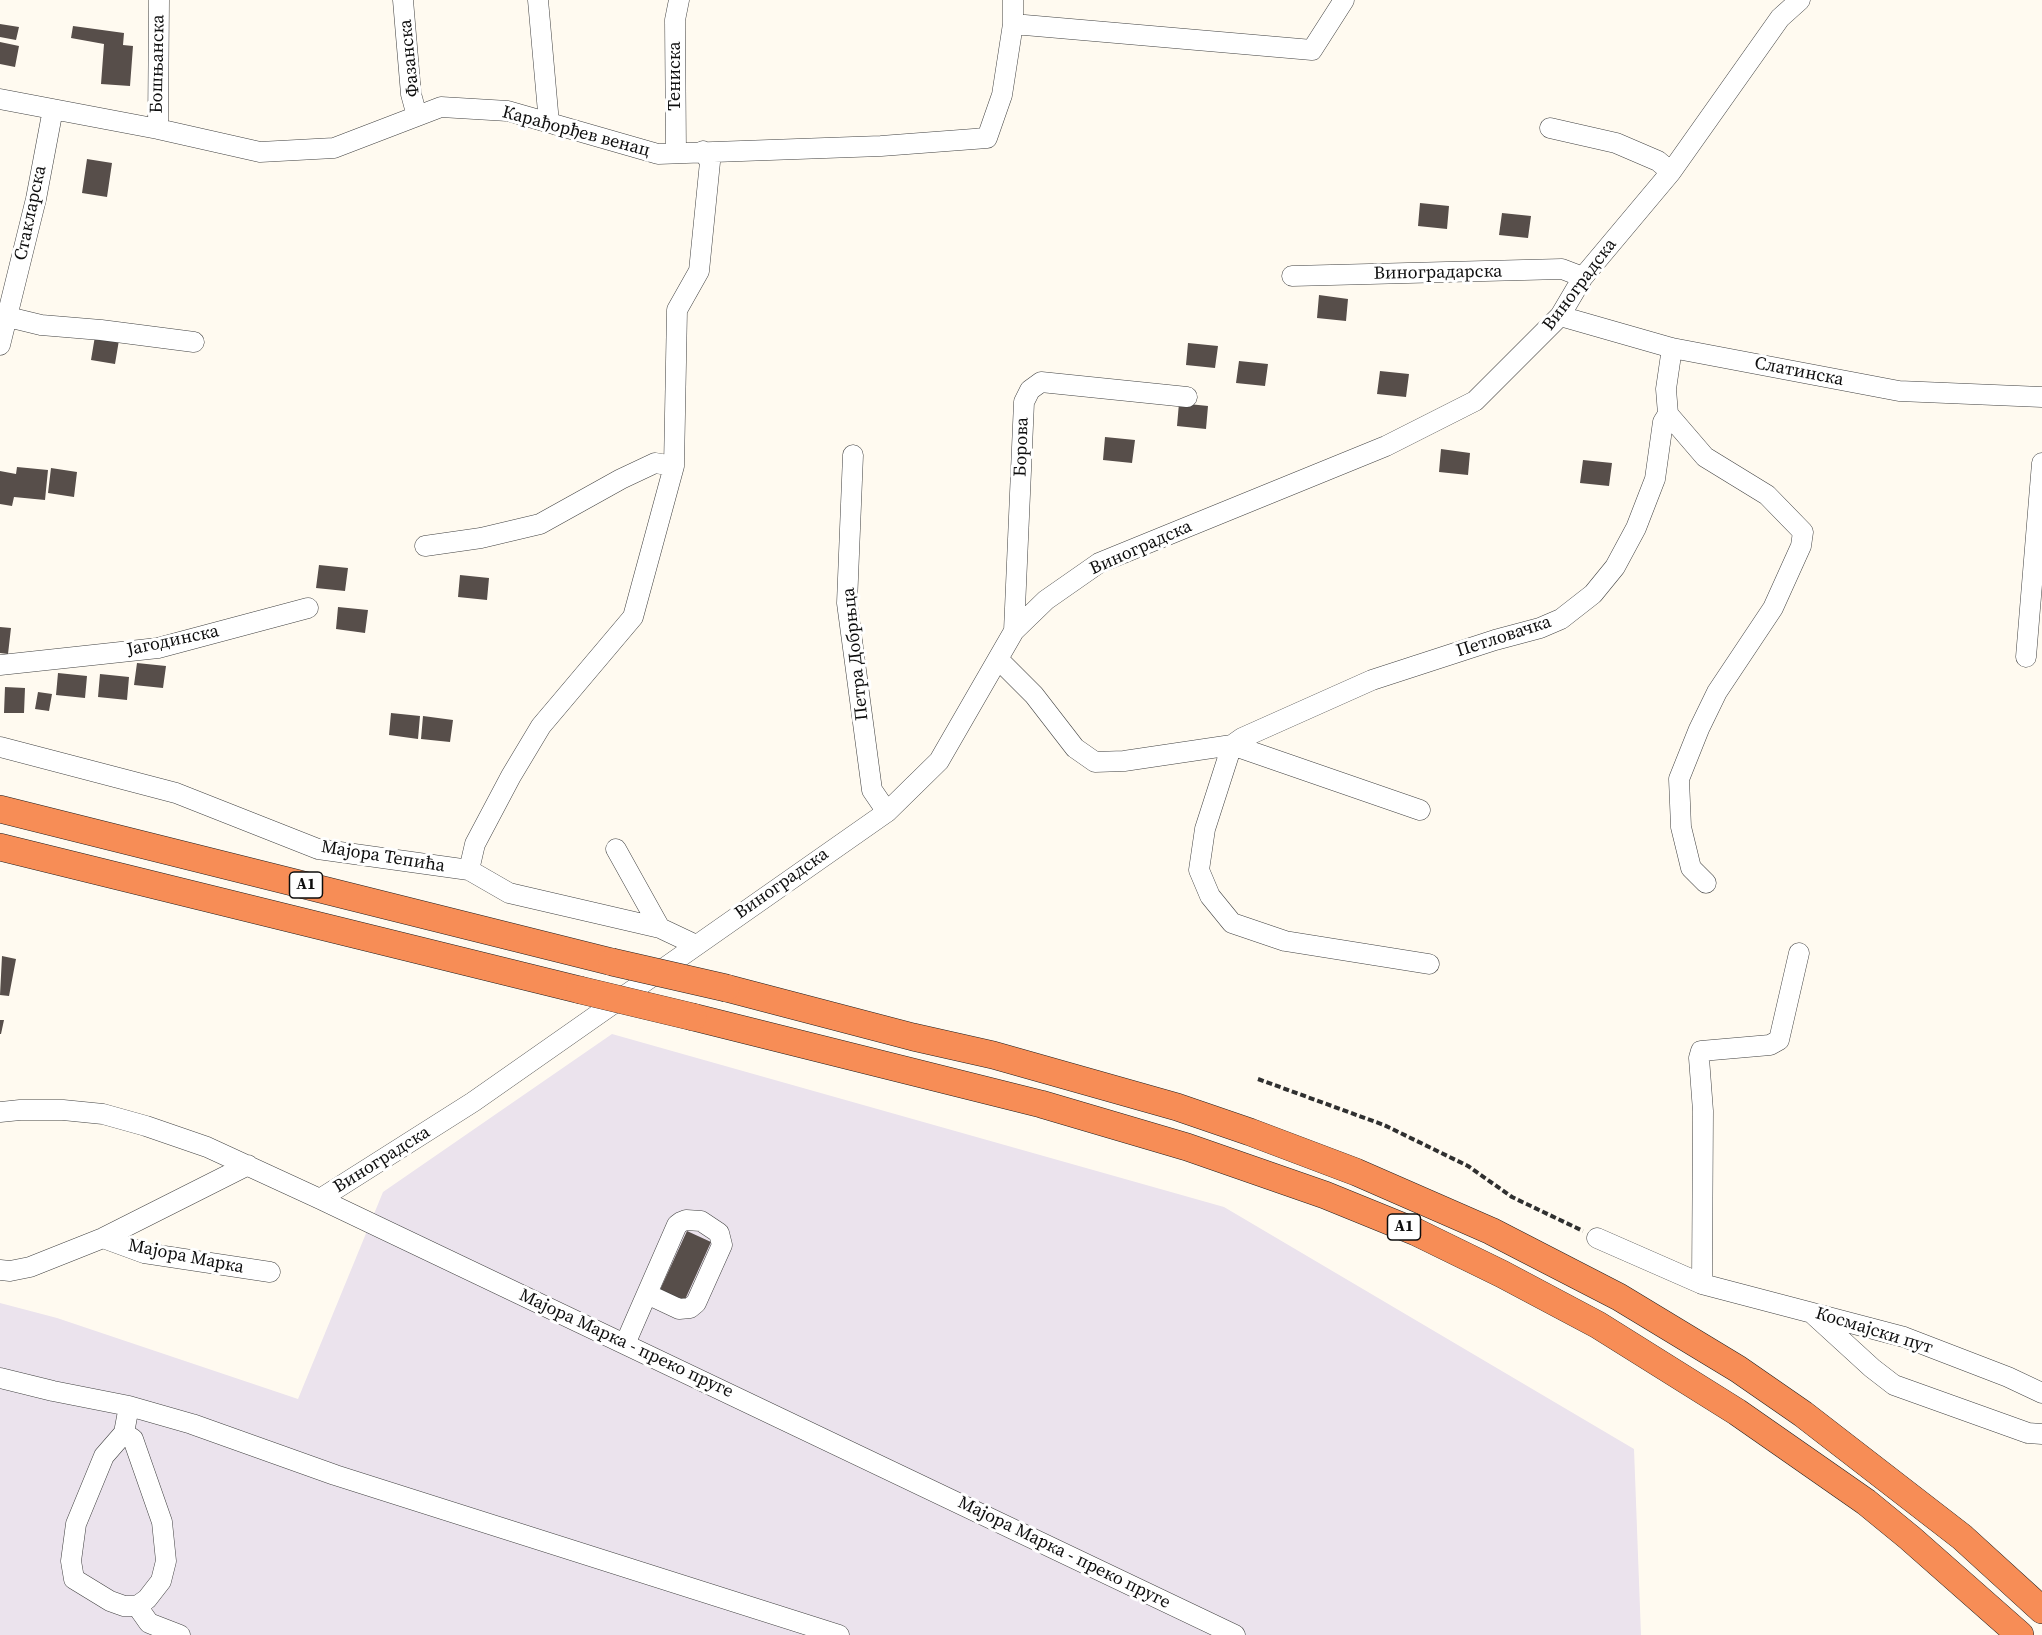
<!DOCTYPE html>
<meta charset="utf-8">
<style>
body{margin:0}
canvas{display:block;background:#fffaf0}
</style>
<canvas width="2042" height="1635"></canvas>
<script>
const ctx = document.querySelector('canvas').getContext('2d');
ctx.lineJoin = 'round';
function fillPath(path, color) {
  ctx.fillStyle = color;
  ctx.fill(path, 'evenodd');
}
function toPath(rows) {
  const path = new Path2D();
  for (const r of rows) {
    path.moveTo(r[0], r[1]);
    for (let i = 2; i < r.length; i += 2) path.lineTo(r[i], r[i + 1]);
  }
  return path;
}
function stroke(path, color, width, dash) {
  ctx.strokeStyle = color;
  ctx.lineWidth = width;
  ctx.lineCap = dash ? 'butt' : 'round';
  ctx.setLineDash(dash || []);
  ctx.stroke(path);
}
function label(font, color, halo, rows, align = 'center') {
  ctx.font = font + ' "Source Serif 4",serif';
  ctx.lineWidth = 6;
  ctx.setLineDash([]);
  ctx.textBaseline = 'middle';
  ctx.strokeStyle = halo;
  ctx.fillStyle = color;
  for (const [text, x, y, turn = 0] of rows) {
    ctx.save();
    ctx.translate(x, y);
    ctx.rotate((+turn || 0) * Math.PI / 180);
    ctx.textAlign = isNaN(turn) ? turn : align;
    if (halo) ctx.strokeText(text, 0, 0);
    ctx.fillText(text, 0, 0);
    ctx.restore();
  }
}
const industrial = toPath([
 [612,1034,1224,1207,1634,1449,1641,1635,0,1635,0,1303,57,1318,298,1399,383,1192]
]);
const building = toPath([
 [0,24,19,27,16,40,0,37],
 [73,26,124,33,123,45,133,46,130,86,101,84,104,44,71,38],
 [0,42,19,46,15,67,0,64],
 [87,159,112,163,107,197,82,193],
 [1420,203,1449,206,1447,229,1418,226],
 [1502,213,1531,216,1528,238,1499,235],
 [1319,295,1348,299,1346,321,1317,318],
 [95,336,119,340,115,364,91,360],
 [1188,343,1218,346,1215,368,1186,365],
 [1239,361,1268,364,1265,386,1236,383],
 [1380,371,1409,374,1406,397,1377,394],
 [1179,403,1208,406,1206,429,1177,426],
 [1105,437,1135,440,1132,463,1103,460],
 [1441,449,1470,453,1468,475,1439,472],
 [1583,460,1612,463,1609,486,1580,483],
 [17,467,48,470,45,500,14,497,12,506,0,504,0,471,16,474],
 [51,468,77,472,74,497,48,493],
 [319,565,348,568,345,591,316,588],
 [460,575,489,578,487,600,458,597],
 [338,607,368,610,365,633,336,629],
 [0,627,11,628,8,654,0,653],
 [137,663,166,666,163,688,134,685],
 [58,673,87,676,85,698,56,695],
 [100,674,129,677,127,700,98,697],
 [5,687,25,688,24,713,4,713],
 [38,692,52,694,49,711,35,709],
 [391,713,420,716,418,739,389,735],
 [423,716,453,720,450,742,421,739],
 [2,956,16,959,9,996,0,995],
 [0,1020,4,1020,1,1034,0,1034],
 [687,1231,711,1242,683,1304,659,1292]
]);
const path = toPath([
 [1258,1079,1384,1125,1468,1166,1512,1197,1583,1231]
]);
const minor = toPath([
 [403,0,411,94,417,116],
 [538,0,549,123],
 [1013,24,1312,50,1344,0],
 [0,99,158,129,260,152,334,148,441,107,508,111,658,154,881,146,987,138,1002,95,1013,24,1013,0],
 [1550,128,1616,143,1658,161,1671,172],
 [158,129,159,0],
 [676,153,675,20,679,0],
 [1292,276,1562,269,1583,277],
 [1560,316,1672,348,1899,391,2042,397],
 [8,317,41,325,101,330,194,342],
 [0,345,36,199,53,109],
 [1668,414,1705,457,1767,495,1803,532,1801,546,1773,608,1717,692,1699,729,1679,779,1681,827,1691,868,1706,883],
 [853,455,847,603,872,790,887,812],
 [425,546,481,538,540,524,621,479,655,463,674,466],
 [1014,631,1024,402,1030,390,1041,382,1187,397],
 [2026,657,2042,463],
 [998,659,1034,695,1075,748,1095,762,1124,761,1232,745,1242,738,1372,680,1495,640,1540,628,1561,619,1593,594,1615,567,1636,528,1655,479,1663,422,1668,414,1666,389,1672,348],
 [0,665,158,648,308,608],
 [1232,745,1205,829,1199,870,1210,896,1232,923,1285,941,1429,964],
 [1232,745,1420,810],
 [0,747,176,793,318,849,469,870,509,893,660,928,696,945],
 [616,849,660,928],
 [469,870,475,844,511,776,541,726,633,617,674,466,677,310,699,271,710,162,703,151],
 [0,1112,20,1110,63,1110,103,1114,146,1126,207,1147,320,1199,1235,1635],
 [320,1199,473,1102,887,812,939,761,1014,631,1046,600,1099,563,1386,446,1475,401,1560,316,1583,277,1671,172,1780,18,1800,0],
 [103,1238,144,1253,270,1272],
 [1597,1238,1702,1284,1904,1337,2008,1377,2042,1393],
 [0,1270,10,1271,30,1267,103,1238,248,1165],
 [1702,1284,1703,1111,1699,1058,1701,1051,1770,1045,1779,1040,1799,953],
 [1814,1315,1872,1368,1894,1385,2028,1433,2042,1434],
 [625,1344,635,1321,677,1225,681,1222,686,1220,701,1221,719,1233,722,1245,696,1303,690,1308,679,1309,647,1294],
 [0,1378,53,1391,129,1406,192,1424,335,1475,839,1635],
 [124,1433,133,1439,162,1522,166,1561,161,1581,147,1599,137,1606,124,1606,110,1601,74,1579,71,1561,76,1524,104,1456,124,1433,129,1406],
 [137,1606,149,1623,180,1635]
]);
const highway = toPath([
 [0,809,612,962],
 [0,847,580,990],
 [726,988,913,1037,993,1055,1177,1107,1250,1132,1356,1172,1491,1231,1619,1297,1738,1369,1803,1414,1962,1537,2042,1610],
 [693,1017,1041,1104,1187,1147,1325,1195,1416,1232,1502,1274,1598,1325,1737,1412,1866,1502,1910,1538,2020,1635]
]);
const highwayBridge = toPath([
 [612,962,726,988],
 [580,990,693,1017]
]);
const shields = [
 [306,885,33],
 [1404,1227,33]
];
const shieldNames = [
 ["A1",306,885],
 ["A1",1404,1227]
];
const streetNames = [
 ["Фазанска",410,58,-96],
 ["Бошњанска",158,64,-89],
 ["Тениска",675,76,-90],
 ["Карађорђев венац",576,132,15],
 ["Стакларска",31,213,-78],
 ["Виноградарска",1438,273,-1],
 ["Виноградска",1580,285,-53],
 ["Слатинска",1799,372,11],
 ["Борова",1022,447,-88],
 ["Виноградска",1141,548,-24],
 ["Петловачка",1504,637,-18],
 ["Јагодинска",173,641,-12],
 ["Петра Добрњца",856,654,-96],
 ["Мајора Тепића",383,857,9],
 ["Виноградска",782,884,-35],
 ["Виноградска",382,1160,-32],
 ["Мајора Марка",186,1257,11],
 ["Космајски пут",1874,1331,17],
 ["Мајора Марка - преко пруге",626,1344,25],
 ["Мајора Марка - преко пруге",1064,1553,26]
];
fillPath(industrial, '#ebe3ed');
fillPath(building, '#574e4a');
stroke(minor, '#414141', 21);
stroke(highway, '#1f1f1f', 28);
stroke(path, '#303030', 4, [6, 3]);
stroke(minor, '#fff', 20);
stroke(highway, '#f78d56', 27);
stroke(highwayBridge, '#1f1f1f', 28, []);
stroke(highwayBridge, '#f78d56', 27);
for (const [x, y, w] of shields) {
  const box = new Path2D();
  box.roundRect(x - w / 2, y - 13, w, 26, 4.5);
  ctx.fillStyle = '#fff';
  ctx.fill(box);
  stroke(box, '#0e0e0e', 1.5);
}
label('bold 16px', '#0e0e0e', null, shieldNames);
label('18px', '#0e0e0e', '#fff', streetNames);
</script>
